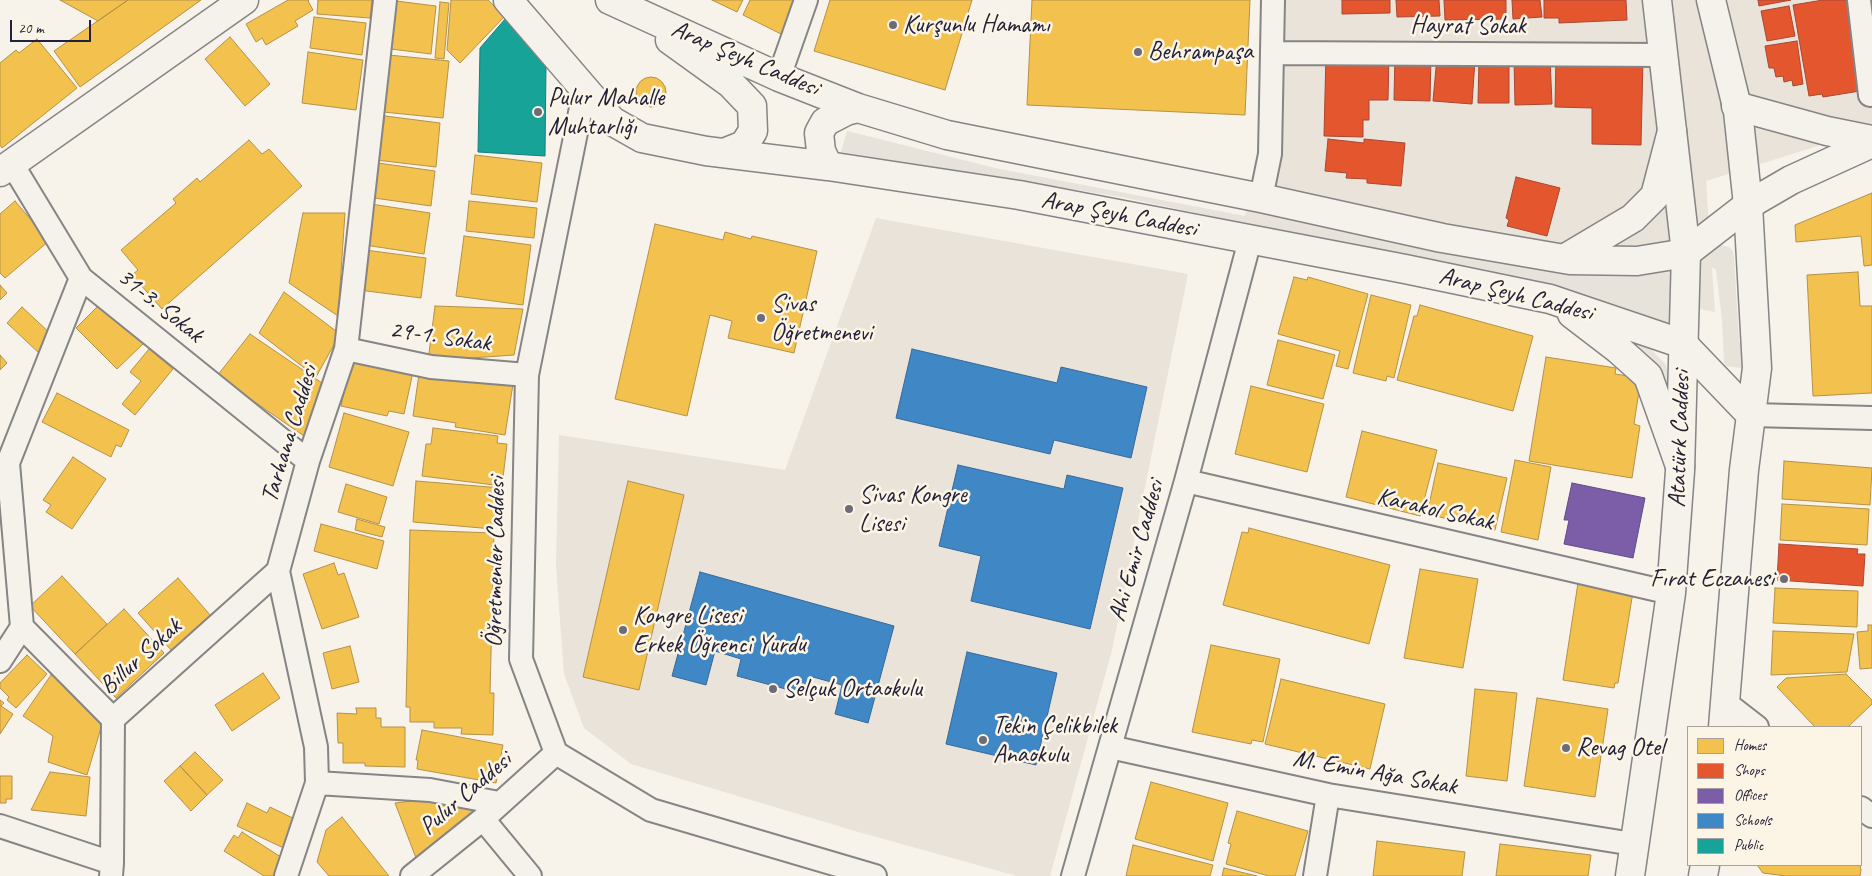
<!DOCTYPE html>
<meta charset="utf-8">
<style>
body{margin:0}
#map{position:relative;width:1872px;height:876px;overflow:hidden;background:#f7f3ea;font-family:Caveat,sans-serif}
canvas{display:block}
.legend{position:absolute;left:1687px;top:726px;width:175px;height:140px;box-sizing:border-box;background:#fcf5e5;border:1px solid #a5a1a1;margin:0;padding:6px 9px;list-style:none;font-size:15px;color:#22223b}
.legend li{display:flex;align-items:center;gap:10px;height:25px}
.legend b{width:25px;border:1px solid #a5a1a1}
.scale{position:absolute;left:10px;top:20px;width:81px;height:22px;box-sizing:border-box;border:2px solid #22223b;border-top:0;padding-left:6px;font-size:15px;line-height:18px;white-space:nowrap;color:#22223b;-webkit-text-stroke:4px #fcf5e5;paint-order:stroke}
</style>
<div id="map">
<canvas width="1872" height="876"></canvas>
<ul class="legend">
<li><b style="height:14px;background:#f2c14e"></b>Homes</li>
<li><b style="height:14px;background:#e4572e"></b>Shops</li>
<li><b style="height:14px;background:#7b5ea7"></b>Offices</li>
<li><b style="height:14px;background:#3f88c5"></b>Schools</li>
<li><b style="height:14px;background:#17a398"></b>Public</li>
</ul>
<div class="scale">20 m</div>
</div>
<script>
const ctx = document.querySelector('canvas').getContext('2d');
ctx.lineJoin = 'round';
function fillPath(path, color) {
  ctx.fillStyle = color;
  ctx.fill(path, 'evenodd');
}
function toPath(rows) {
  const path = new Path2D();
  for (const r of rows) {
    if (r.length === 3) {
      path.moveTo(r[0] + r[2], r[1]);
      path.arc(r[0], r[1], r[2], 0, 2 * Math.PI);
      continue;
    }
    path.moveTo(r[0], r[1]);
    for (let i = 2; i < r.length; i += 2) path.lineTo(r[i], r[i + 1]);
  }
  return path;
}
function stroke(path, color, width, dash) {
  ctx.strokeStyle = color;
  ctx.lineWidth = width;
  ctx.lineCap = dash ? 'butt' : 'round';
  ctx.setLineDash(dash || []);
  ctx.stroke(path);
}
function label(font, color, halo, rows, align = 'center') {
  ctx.font = font + ' Caveat,sans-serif';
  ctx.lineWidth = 5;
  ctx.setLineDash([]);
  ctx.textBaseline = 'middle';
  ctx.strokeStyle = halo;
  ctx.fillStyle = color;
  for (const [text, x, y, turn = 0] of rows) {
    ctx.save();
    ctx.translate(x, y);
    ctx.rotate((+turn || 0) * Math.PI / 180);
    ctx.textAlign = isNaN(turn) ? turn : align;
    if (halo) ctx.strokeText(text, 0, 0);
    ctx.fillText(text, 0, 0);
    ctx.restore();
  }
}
const built = toPath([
 [1261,0,1863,0,1872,65,1872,129,1706,181,1715,312,1244,220,1260,152],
 [876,218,1188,274,1112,650,1050,876,1017,876,855,831,631,764,584,728,564,674,556,566,559,435,785,470]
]);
const green = toPath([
 [847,131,995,168,1485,262,1594,273,1668,275,1673,330,1568,292,1126,198,841,152],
 [1674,179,1669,211,1649,235,1629,245,1609,247],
 [1717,244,1729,247,1733,251,1734,256,1739,341,1742,347,1745,349,1744,367,1741,368,1726,366,1724,362,1722,320,1717,278,1716,270,1712,267,1710,258,1712,248],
 [1608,330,1631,337,1651,349,1666,365,1675,401]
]);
const homes = toPath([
 [60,0,128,0,98,21,60,0],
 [128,0,201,0,80,87,54,51,128,0],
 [288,0,309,0,308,1,313,10,295,21,298,26,266,45,262,38,256,42,246,24,288,0],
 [318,0,372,0,370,18,317,14,318,0],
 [451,0,488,0,505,16,460,63,447,50,451,0],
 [712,0,743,0,737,12,712,0],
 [750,0,797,0,781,34,743,15,750,0],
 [830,0,972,0,945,90,814,51,830,0],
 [1032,0,1250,0,1245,115,1027,105,1032,0],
 [396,1,436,6,431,54,391,49,396,1],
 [440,2,449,3,444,59,435,58,440,2],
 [314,17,366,23,362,55,310,48,314,17],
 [230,37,270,84,245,106,205,59,230,37],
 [37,39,77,88,2,148,0,145,0,63,16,50,19,53,37,39],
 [308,52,363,60,356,110,302,103,308,52],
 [389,55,449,61,443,118,383,112,389,55],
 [651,92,15],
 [385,116,440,123,436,167,376,160,380,127,383,127,385,116],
 [249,140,262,154,269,149,302,186,162,309,132,275,138,270,121,250,176,203,173,199,197,178,200,182,249,140],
 [475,155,542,163,537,202,471,194,475,155],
 [378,163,435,171,431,206,374,198,378,163],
 [1872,193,1872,265,1864,266,1861,236,1796,242,1795,225,1872,193],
 [15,201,49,241,5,278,0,273,0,214,15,201],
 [469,201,537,208,534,238,466,231,469,201],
 [371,204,430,213,424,254,365,245,371,204],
 [303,213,345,213,338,316,289,283,303,213],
 [655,224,723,240,725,232,751,239,752,236,817,251,794,353,728,338,732,321,710,315,687,416,615,399,655,224],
 [464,236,531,245,523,305,456,296,464,236],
 [365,250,426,258,421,298,359,290,365,250],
 [1858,272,1860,306,1872,306,1872,393,1813,396,1807,275,1858,272],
 [1294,277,1307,280,1308,277,1368,294,1348,369,1336,366,1340,351,1278,334,1294,277],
 [0,285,7,293,0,300,0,285],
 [284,292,340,334,316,377,259,333,284,292],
 [1371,295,1411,305,1394,378,1387,376,1386,381,1353,373,1371,295],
 [102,302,143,344,117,369,76,328,102,302],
 [1420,305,1533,336,1513,411,1397,380,1414,316,1417,316,1420,305],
 [435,306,523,309,514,355,428,361,435,306],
 [22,307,52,335,40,354,7,323,22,307],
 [250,334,325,385,319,413,304,436,217,376,250,334],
 [1278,340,1335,355,1323,399,1267,385,1278,340],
 [149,349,173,369,135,415,122,404,141,381,130,372,149,349],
 [353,353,414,367,404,414,389,411,387,416,341,406,353,353],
 [0,355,7,363,0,370,0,355],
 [1546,357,1616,368,1615,374,1641,378,1634,424,1640,426,1632,478,1529,461,1546,357],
 [419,374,514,378,505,435,455,427,456,423,413,416,419,374],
 [1251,386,1324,404,1307,472,1235,454,1251,386],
 [57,393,129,430,121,447,116,445,111,457,42,422,57,393],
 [344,413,409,432,393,486,329,467,344,413],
 [433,428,498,436,497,443,507,444,502,486,422,476,426,444,431,444,433,428],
 [1362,431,1437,450,1420,516,1346,497,1362,431],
 [73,457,106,479,72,529,46,512,51,505,43,500,73,457],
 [1515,460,1551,467,1538,540,1501,532,1515,460],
 [1784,461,1872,468,1870,505,1782,499,1784,461],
 [1438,463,1507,478,1495,530,1427,514,1438,463],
 [416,481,502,488,499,523,493,522,493,529,413,522,416,481],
 [628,481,684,495,639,690,583,677,628,481],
 [346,484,387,497,379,524,338,512,346,484],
 [1782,504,1869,509,1867,545,1780,540,1782,504],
 [357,519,385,527,382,537,355,530,357,519],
 [321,524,384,541,377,569,314,551,321,524],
 [1249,528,1390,565,1369,644,1223,605,1242,532,1248,533,1249,528],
 [410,530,494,533,490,693,494,693,493,735,461,734,462,728,434,728,434,722,410,722,410,707,406,707,410,530],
 [334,563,338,575,344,573,359,617,322,629,303,574,334,563],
 [1420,569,1478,579,1463,668,1404,658,1420,569],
 [62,576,107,624,75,654,30,606,62,576],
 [178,578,211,616,172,651,138,613,178,578],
 [1578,583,1633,592,1618,683,1615,683,1614,688,1563,680,1578,583],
 [1775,588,1858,591,1857,627,1773,623,1775,588],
 [124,609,164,653,116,698,75,654,124,609],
 [1868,625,1872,625,1872,668,1860,669,1857,632,1868,631,1868,625],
 [1773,631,1854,634,1847,672,1771,675,1773,631],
 [1211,645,1280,659,1263,742,1252,740,1251,744,1192,732,1211,645],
 [350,646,359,682,332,689,323,653,350,646],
 [27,655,47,674,16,708,7,700,9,697,0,688,0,683,27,655],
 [263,673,280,698,232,731,215,705,263,673],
 [1846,674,1872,700,1872,704,1848,727,1815,727,1777,687,1786,678,1846,674],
 [51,675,94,704,103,721,87,775,48,762,53,736,23,716,51,675],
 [1281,679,1385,704,1370,769,1265,744,1281,679],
 [1475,689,1517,693,1507,781,1466,776,1475,689],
 [1537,698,1608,709,1595,797,1524,786,1537,698],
 [0,700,4,703,1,706,13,714,0,734,0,700],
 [356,708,376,708,376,718,381,718,381,727,405,727,405,767,365,766,365,763,343,763,343,743,338,743,337,713,357,714,356,708],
 [422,730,503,745,496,783,417,769,418,760,416,760,422,730],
 [195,752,223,780,207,795,180,766,195,752],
 [180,766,207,795,191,811,164,781,180,766],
 [50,772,90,777,86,816,31,810,50,772],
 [0,776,12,776,12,799,6,799,6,803,0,803,0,776],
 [1151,782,1228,803,1213,861,1135,839,1151,782],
 [454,796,475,802,481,817,416,858,395,803,454,796],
 [247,803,267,813,270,807,303,823,290,851,237,826,247,803],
 [1237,811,1308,831,1295,876,1269,876,1226,864,1231,844,1228,843,1237,811],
 [342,817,389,876,329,876,317,862,326,830,342,817],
 [242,832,287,861,278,876,264,876,224,851,234,835,238,838,242,832],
 [1377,841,1465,852,1462,876,1373,876,1377,841],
 [1500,844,1591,855,1588,876,1496,876,1500,844],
 [1133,845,1213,865,1210,876,1126,876,1133,845],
 [1757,865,1860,865,1861,870,1860,876,1786,876,1763,873,1757,865],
 [1224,868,1257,876,1222,876,1224,868]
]);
const shops = toPath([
 [1342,0,1390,0,1390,13,1342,14,1342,0],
 [1396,0,1439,0,1440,16,1397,17,1396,0],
 [1444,0,1506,0,1506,19,1445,20,1444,0],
 [1512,0,1540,0,1542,17,1513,19,1512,0],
 [1544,0,1626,0,1627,20,1559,23,1559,18,1544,18,1544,0],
 [1758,0,1791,0,1759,6,1758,0],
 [1823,0,1850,0,1866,90,1823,97,1822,94,1809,96,1793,5,1823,0],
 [1789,6,1795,36,1767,41,1761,11,1789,6],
 [1797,41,1803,84,1793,86,1792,80,1784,82,1783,76,1776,77,1774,68,1769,68,1765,46,1797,41],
 [1326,54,1389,55,1388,100,1369,100,1369,120,1363,120,1363,137,1324,136,1326,54],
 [1395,55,1431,56,1430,101,1394,100,1395,55],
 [1437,57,1475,60,1472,104,1433,101,1437,57],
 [1556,57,1643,59,1641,145,1592,144,1592,108,1555,107,1556,57],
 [1550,58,1552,104,1515,105,1514,59,1550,58],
 [1479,59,1509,60,1509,103,1478,103,1479,59],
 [1328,139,1364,143,1364,139,1405,143,1401,186,1367,183,1367,179,1346,178,1347,173,1325,171,1328,139],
 [1516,177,1560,188,1547,236,1507,226,1509,220,1506,218,1516,177],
 [1779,544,1858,549,1857,554,1865,554,1863,586,1777,580,1779,544]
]);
const offices = toPath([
 [1572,483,1645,498,1633,558,1564,544,1569,520,1564,520,1572,483]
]);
const schools = toPath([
 [912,349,1057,383,1061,367,1147,387,1131,458,1054,440,1050,454,896,418,912,349],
 [958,465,1064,489,1067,475,1123,488,1090,629,971,601,981,556,939,546,958,465],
 [700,572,894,626,868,723,835,714,842,685,813,677,808,695,737,676,741,659,715,651,706,685,672,676,700,572],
 [967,652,1057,673,1036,765,946,744,967,652]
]);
const public = toPath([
 [506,18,546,64,545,156,478,152,480,48,506,18]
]);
const street = toPath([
 [1859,0,1870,95],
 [1272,53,1664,55],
 [779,77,806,0],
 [585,88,527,375,521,659,556,753,651,810,875,876],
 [12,164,81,278,308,461],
 [1261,198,1270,154,1273,0],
 [346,349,431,367,527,375],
 [1751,415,1872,418],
 [1186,481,1671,593],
 [22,627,113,719],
 [0,661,22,627,8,463,81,278],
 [1726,703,1757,727],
 [1110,747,1328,795,1633,844],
 [317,783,430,790,499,803],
 [1861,808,1872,816],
 [483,819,530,876],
 [0,826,112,863],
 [111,876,112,863,113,719,278,571],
 [286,876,317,783,316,747,278,571,308,461,346,349,385,0],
 [412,876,483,819,556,753],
 [1073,876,1186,481,1250,240],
 [1315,876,1328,795]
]);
const secondary = toPath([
 [508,0,612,121,642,138,706,151,828,166,1019,195,1405,269,1550,299,1683,344,1751,415],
 [610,0,779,77,858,108,947,135,1261,198,1442,238,1570,260,1637,261,1686,253,1748,205,1791,180,1872,143],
 [670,40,731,84,752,106,753,131,744,145,724,153],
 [1736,106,1827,131,1872,140],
 [828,166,821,151,819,133,825,122,846,111,858,108],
 [0,172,244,0],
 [1564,259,1633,218,1655,196,1672,131],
 [1572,314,1619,350,1648,376,1680,466]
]);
const primary = toPath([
 [1711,0,1738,111,1748,205,1757,368,1744,470,1723,727],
 [1630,876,1671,593,1680,471,1686,253,1657,0],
 [1703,876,1705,865]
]);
const markers = [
 [893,25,5,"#6d6b78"],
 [1138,52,5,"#6d6b78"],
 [538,112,5,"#6d6b78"],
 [761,318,5,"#6d6b78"],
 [849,509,5,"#6d6b78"],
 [1784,579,5,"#6d6b78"],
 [623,630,5,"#6d6b78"],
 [773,689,5,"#6d6b78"],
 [983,740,5,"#6d6b78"],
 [1566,748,5,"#6d6b78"]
];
const poiNames = [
 ["Kurşunlu Hamamı",903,25],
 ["Behrampaşa",1148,52],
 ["Pulur Mahalle",548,98],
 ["Muhtarlığı",548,127],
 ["Sivas",771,304],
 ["Öğretmenevi",771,333],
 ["Sivas Kongre",859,495],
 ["Lisesi",859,524],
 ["Fırat Eczanesi",1774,579,"right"],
 ["Kongre Lisesi",633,616],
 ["Erkek Öğrenci Yurdu",633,645],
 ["Selçuk Ortaokulu",783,689],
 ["Tekin Çelikbilek",993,726],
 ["Anaokulu",993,755],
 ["Revag Otel",1576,748]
];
const streetNames = [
 ["Hayrat Sokak",1468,26],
 ["Arap Şeyh Caddesi",745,59,23],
 ["Arap Şeyh Caddesi",1119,215,11],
 ["Arap Şeyh Caddesi",1516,295,14],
 ["31-3. Sokak",160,306,39],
 ["29-1. Sokak",440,337,8],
 ["Tarhana Caddesi",290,434,-73],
 ["Atatürk Caddesi",1680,439,-88],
 ["Karakol Sokak",1435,510,13],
 ["Ahi Emir Caddesi",1137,551,-74],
 ["Öğretmenler Caddesi",496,562,-89],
 ["Billur Sokak",141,657,-42],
 ["M. Emin Ağa Sokak",1375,773,10],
 ["Pulur Caddesi",466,794,-41]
];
fillPath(built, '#e9e3d9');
fillPath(green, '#e8e3da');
fillPath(homes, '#f2c14e');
stroke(homes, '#b49148', 1);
fillPath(shops, '#e4572e');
stroke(shops, '#aa4732', 1);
fillPath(offices, '#7b5ea7');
stroke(offices, '#604c87', 1);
fillPath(schools, '#3f88c5');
stroke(schools, '#36699c', 1);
fillPath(public, '#17a398');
stroke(public, '#1a7c7c', 1);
stroke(street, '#868485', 26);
stroke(secondary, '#868485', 31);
stroke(primary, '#868485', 31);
stroke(street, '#f5f2ec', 22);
stroke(secondary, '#f5f2ec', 28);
stroke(primary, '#f5f2ec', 28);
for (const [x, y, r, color] of markers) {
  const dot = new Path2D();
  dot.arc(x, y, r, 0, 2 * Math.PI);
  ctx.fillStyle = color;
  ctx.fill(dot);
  stroke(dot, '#fcf5e5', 2);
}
label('25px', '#22223b', '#fcf5e5', poiNames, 'left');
label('25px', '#22223b', '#fcf5e5', streetNames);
</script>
